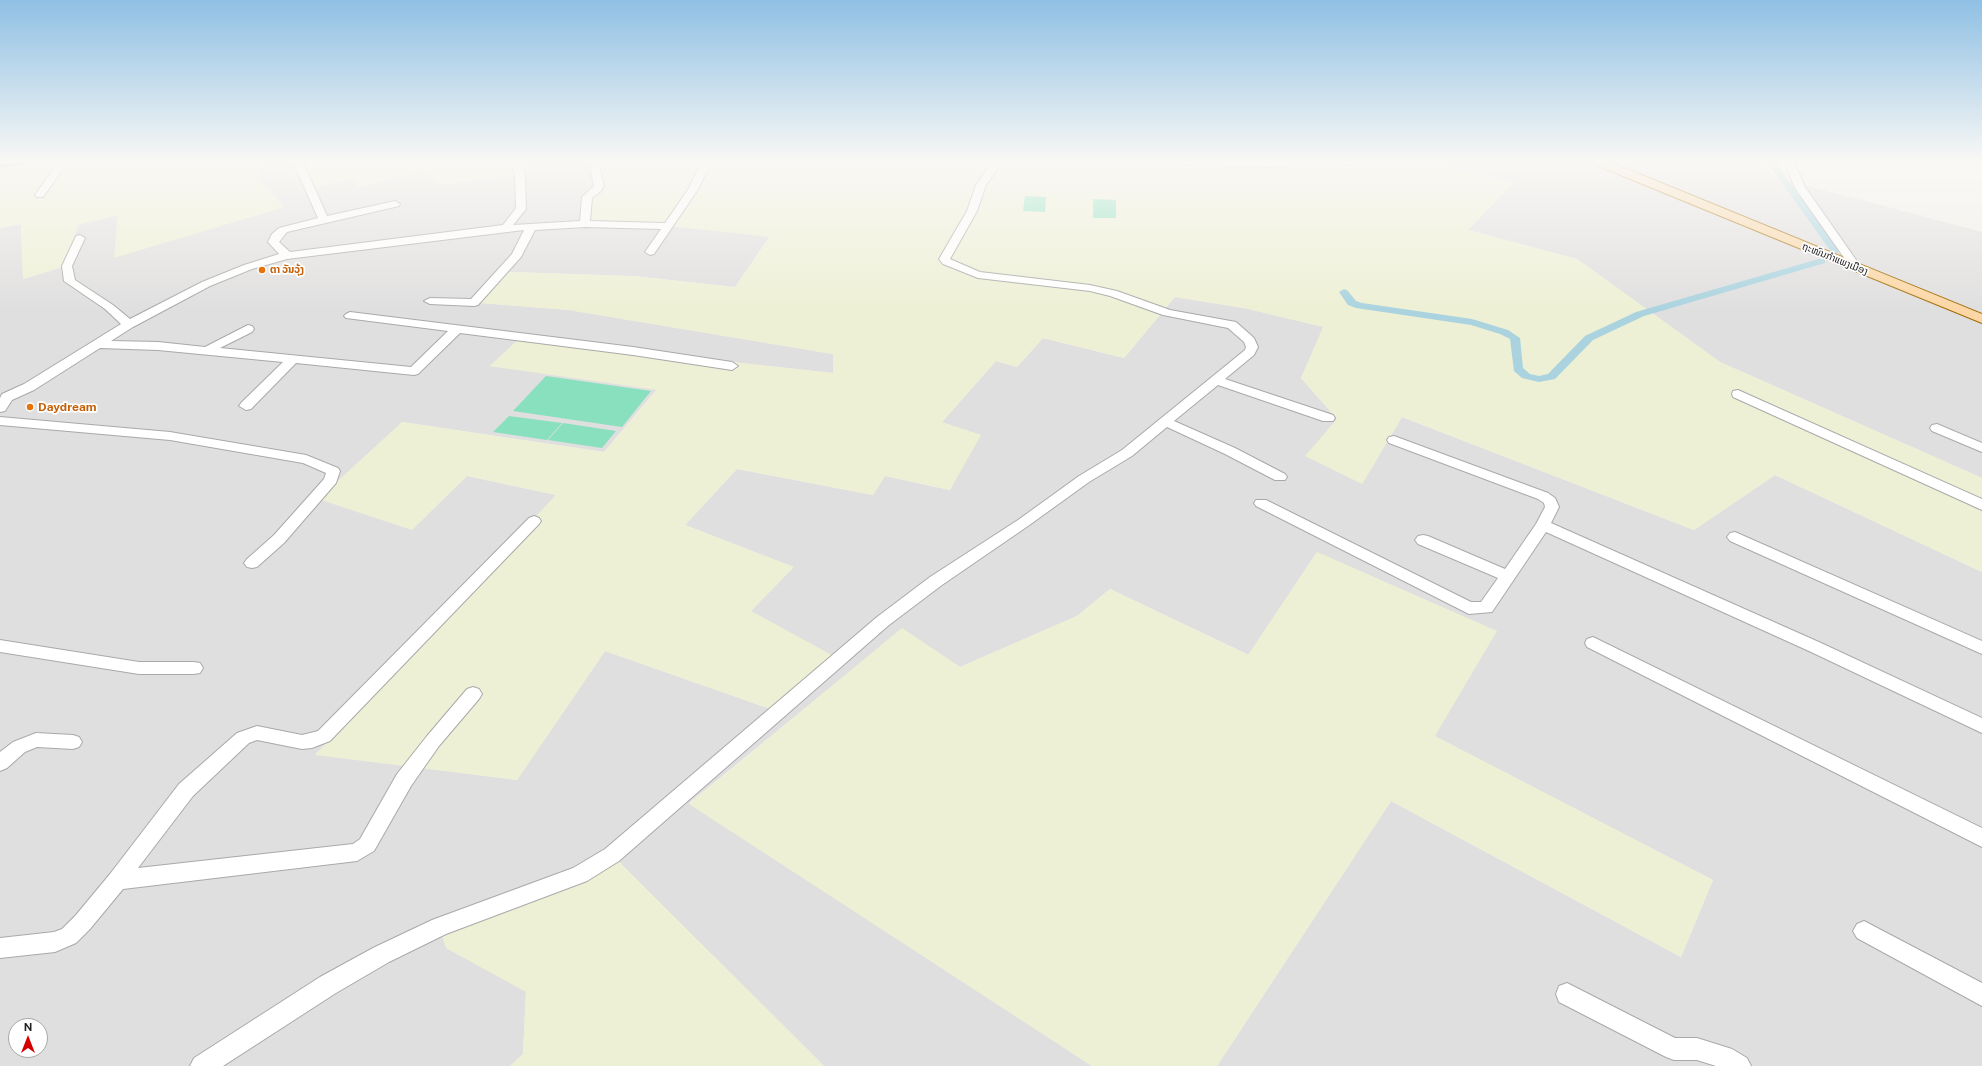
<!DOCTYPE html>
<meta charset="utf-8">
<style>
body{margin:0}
#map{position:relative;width:1982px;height:1066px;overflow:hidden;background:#f2efe9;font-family:"Public Sans",sans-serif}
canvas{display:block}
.north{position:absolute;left:8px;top:1018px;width:40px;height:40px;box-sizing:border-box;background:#fff;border:1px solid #a7a7a7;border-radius:50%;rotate:0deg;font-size:11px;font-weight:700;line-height:16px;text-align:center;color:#222}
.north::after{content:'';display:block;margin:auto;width:14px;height:18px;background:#d40000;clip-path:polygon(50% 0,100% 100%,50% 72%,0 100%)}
</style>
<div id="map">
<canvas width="1982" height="1066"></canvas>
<div class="north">N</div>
</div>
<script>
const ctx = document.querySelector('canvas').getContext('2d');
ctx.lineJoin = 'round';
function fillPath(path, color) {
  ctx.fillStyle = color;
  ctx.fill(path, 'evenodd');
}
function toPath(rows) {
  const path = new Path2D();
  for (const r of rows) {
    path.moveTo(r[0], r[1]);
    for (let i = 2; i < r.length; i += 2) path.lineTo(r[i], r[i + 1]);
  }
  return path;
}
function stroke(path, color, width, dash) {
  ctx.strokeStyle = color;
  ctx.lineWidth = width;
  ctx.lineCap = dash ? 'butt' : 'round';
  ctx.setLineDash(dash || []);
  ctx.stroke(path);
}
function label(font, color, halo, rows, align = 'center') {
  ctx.font = font + ' "Public Sans","Noto Sans Lao",sans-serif';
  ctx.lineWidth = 3.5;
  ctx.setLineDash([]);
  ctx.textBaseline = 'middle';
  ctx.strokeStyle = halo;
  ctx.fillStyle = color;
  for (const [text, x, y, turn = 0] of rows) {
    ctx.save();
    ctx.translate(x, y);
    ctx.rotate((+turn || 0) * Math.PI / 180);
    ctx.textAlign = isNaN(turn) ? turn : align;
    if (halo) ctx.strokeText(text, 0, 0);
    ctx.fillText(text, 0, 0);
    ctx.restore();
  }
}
const residential = toPath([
 [257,162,298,162,310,188,352,179,359,187,424,171,438,185,520,175,517,162,599,162,595,167,668,226,770,236,735,287,632,276,508,272,481,303,569,310,833,354,833,373,519,339,490,366,657,389,604,452,402,422,411,530,467,476,556,495,316,754,517,780,605,651,779,712,751,611,793,567,685,525,737,469,873,495,885,476,950,490,942,422,996,361,1017,367,1043,338,1124,358,1175,297,1244,308,1324,327,1301,378,1337,419,1362,484,1402,417,1694,530,1775,475,1982,572,1982,1066,1217,1066,1391,801,1681,957,1713,880,1434,736,1317,552,1249,655,1110,589,1077,616,960,667,902,629,689,803,1092,1066,824,1066,612,855,446,948,526,991,523,1054,510,1066,0,1066,0,228,21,224,23,279,66,266,77,225,118,215,115,257,283,207,259,179],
 [16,1026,40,1026,40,1050,16,1050],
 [1439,162,1764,162,1775,177,1982,232,1982,478,1720,362,1577,259,1468,230,1514,182,1424,164]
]);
const farmland = toPath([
 [0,162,257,162,259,179,284,207,114,258,118,215,78,225,66,266,23,279,21,224,0,228],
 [298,162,517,162,520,175,437,185,424,171,359,187,352,179,310,188],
 [599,162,1257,162,1261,169,1424,164,1514,182,1468,230,1577,259,1720,362,1982,478,1982,572,1775,475,1694,530,1402,417,1362,484,1305,456,1337,419,1301,378,1323,327,1244,308,1175,297,1124,358,1043,338,1017,367,996,361,942,422,981,435,950,490,885,476,873,495,737,469,685,525,794,567,751,611,839,659,779,712,605,651,517,780,315,755,556,495,467,476,412,530,318,499,402,422,604,452,657,390,490,366,519,339,833,373,833,354,569,310,480,303,508,272,632,276,735,287,770,237,668,226,585,224,587,197,598,189,595,167],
 [1317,552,1497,631,1435,736,1713,880,1681,957,1391,801,1217,1066,1092,1066,689,804,902,628,960,667,1077,616,1110,589,1248,655],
 [612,855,824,1066,510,1066,523,1054,526,992,446,948,439,927]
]);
const pitch = toPath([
 [1025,196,1046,197,1045,212,1023,211],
 [1093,199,1116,200,1116,218,1093,218],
 [546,376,651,391,622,427,513,411],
 [509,416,562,423,547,440,493,432],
 [563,423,616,431,602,448,548,440]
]);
const canal = toPath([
 [1767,162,1775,162,1838,249,1838,253,1832,253,1767,162],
 [1822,258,1825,259,1825,263,1644,316,1593,340,1555,379,1539,382,1522,378,1514,371,1510,339,1500,334,1471,325,1356,308,1348,305,1339,292,1344,289,1347,290,1356,301,1362,303,1472,319,1508,330,1520,338,1523,368,1530,374,1539,376,1548,374,1585,336,1636,312,1822,258]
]);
const minor = toPath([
 [58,162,68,162,43,197,37,197,35,195,58,162],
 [293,162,303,162,327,216,395,201,400,204,399,206,287,232,279,242,290,252,503,225,516,208,515,175,512,162,522,162,525,175,526,209,513,225,580,221,582,197,594,186,590,167,595,164,600,167,604,186,601,191,592,198,590,221,665,223,689,188,701,162,711,162,699,188,654,254,650,255,645,252,661,229,585,227,535,230,521,257,478,305,474,306,430,304,424,301,430,298,471,299,512,254,524,230,287,259,252,269,210,286,133,327,111,341,158,342,205,347,248,325,252,326,254,329,252,332,220,348,411,367,448,331,346,318,344,316,346,314,350,312,633,347,732,362,738,366,732,370,633,355,460,333,418,374,414,375,296,363,251,409,246,410,239,406,241,403,283,362,158,350,100,348,34,390,12,400,5,411,0,412,0,398,2,394,24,384,121,324,105,309,64,281,62,266,76,236,80,235,85,238,72,266,75,280,113,305,130,319,202,282,244,265,279,254,268,242,272,234,279,228,318,218,293,162],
 [992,162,1002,162,986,185,977,211,950,259,980,272,1090,285,1117,291,1170,310,1236,322,1254,338,1258,347,1254,355,1225,379,1333,415,1335,418,1333,421,1323,421,1218,385,1174,421,1235,448,1285,474,1287,477,1285,480,1275,480,1225,454,1167,427,1132,456,1089,482,1028,526,942,585,889,625,619,861,587,881,446,934,389,962,336,993,223,1066,190,1066,194,1058,320,977,373,948,432,920,573,868,605,849,877,617,930,577,1018,520,1079,476,1122,450,1245,350,1246,347,1244,342,1228,328,1163,315,1110,296,1090,291,978,278,943,264,939,259,967,211,976,185,992,162],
 [1181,162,1356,162,1351,165,1265,167,1186,165,1181,162],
 [1784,162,1794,162,1805,187,1861,267,1860,269,1852,269,1795,188,1784,162],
 [1738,390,1982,499,1982,510,1733,397,1732,394,1733,391,1738,390],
 [0,417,170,432,306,455,338,468,340,471,336,483,284,543,257,567,252,568,247,567,244,563,247,559,274,535,324,479,326,473,303,463,170,440,0,425,0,417],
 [1937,424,1982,443,1982,452,1932,431,1930,428,1932,425,1937,424],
 [1394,436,1548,493,1555,498,1559,507,1551,523,1821,643,1982,718,1982,733,1809,651,1546,532,1492,612,1469,614,1256,506,1254,503,1256,500,1266,500,1471,602,1481,602,1498,578,1418,544,1415,540,1418,536,1423,535,1428,536,1505,569,1536,524,1545,507,1544,503,1538,499,1389,443,1387,440,1389,437,1394,436],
 [534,516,539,518,541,521,539,524,330,741,312,748,302,749,257,740,249,743,193,796,138,868,353,844,360,839,397,774,427,736,467,689,473,687,479,689,482,694,479,699,439,746,411,786,374,851,357,861,123,889,90,929,76,943,55,952,0,958,0,938,54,932,62,929,76,915,110,874,179,784,237,733,257,726,302,735,318,731,529,518,534,516],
 [1735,532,1982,641,1982,654,1730,541,1727,537,1730,533,1735,532],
 [1593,637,1982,828,1982,847,1587,647,1585,643,1587,639,1593,637],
 [0,640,139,662,194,662,200,663,203,668,200,673,194,674,139,674,0,652,0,640],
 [36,733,73,735,79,737,82,742,79,747,73,749,37,747,25,752,7,768,0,771,0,752,13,742,36,733],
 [1864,921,1982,983,1982,1006,1857,938,1853,931,1857,924,1864,921],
 [1567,983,1675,1038,1697,1038,1732,1049,1747,1058,1751,1066,1716,1066,1697,1060,1674,1060,1666,1057,1559,1002,1556,994,1559,986,1567,983]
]);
const major = toPath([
 [1594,162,1610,162,1982,314,1982,323,1596,165,1594,162]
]);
const shadedWall = toPath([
 [0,162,29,162,28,164,0,168]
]);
const markers = [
 [262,270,4,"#e8710a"],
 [30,407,4,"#e8710a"]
];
const farStreetnames = [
 ["ຖະໜົນກຳແພງເມືອງ",1835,259,22]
];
const farFoodnames = [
 ["ຕາ ວັນວຸ້ງ",270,270]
];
const foodNames = [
 ["Daydream",38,407]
];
fillPath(residential, '#e0dfdf');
fillPath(farmland, '#eef0d5');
fillPath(pitch, '#88e0be');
fillPath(canal, '#aad3df');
stroke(minor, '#a9a9a9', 2);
stroke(major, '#a06b00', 2);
fillPath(minor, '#fff');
fillPath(major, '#fcd6a4');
fillPath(shadedWall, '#8b8681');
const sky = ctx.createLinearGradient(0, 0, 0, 311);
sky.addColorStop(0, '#8fc0e4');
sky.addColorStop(0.52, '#f9f8f5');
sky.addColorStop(1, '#f9f8f500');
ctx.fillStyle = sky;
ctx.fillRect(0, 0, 1982, 311);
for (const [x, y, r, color] of markers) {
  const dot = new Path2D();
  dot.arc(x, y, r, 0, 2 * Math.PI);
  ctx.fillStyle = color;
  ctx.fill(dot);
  stroke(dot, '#fff', 1.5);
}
label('10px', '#222', '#fff', farStreetnames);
label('bold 10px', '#c56008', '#fff', farFoodnames, 'left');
label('bold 12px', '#c56008', '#fff', foodNames, 'left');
</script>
